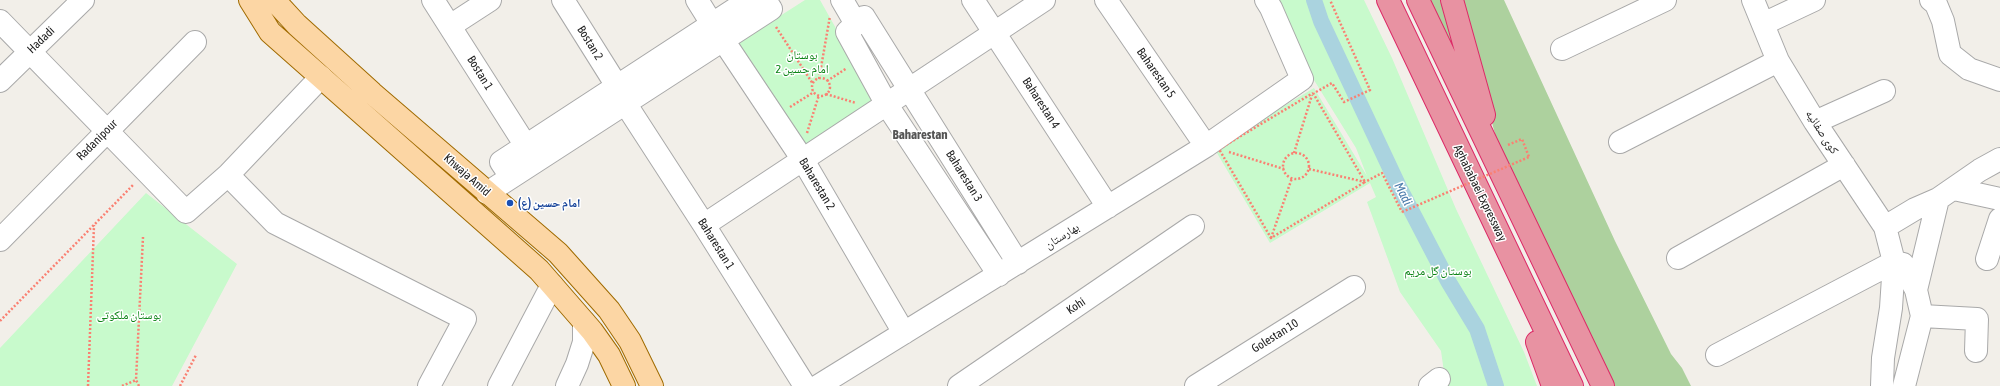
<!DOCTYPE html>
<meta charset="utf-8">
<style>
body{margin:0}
canvas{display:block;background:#f2efe9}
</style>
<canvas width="2000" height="386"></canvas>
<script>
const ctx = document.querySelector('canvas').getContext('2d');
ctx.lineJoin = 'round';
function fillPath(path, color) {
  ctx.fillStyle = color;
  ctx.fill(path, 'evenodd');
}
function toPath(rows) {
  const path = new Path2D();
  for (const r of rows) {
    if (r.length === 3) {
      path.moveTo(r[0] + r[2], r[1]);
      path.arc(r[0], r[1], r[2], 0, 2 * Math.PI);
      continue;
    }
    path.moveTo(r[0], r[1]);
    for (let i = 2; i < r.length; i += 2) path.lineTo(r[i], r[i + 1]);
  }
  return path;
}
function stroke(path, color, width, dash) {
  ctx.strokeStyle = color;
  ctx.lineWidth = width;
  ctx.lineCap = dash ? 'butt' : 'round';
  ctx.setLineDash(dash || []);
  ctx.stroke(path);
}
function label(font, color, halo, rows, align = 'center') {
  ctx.font = font + ' "Asap Condensed","Noto Naskh Arabic",sans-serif';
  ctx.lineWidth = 3;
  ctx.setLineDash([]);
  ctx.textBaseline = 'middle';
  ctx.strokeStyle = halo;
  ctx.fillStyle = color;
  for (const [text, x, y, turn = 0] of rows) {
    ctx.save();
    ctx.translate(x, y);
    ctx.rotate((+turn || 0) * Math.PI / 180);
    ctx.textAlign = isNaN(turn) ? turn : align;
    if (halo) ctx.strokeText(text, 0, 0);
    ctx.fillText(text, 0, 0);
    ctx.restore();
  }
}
const forest = toPath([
 [1429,0,1440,0,1463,72],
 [1456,0,1504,0,1615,241,1671,354,1682,368,1691,386,1609,386,1499,149,1478,70]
]);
const park = toPath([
 [805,0,820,0,878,103,803,146,733,46],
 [1277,0,1364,0,1392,58,1456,209,1524,352,1537,386,1446,386,1441,351,1400,292,1367,202,1376,197,1370,183,1270,243,1214,148,1314,88,1367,176,1356,148,1309,72],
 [146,193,237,264,172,386,0,386,0,348]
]);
const canal = toPath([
 [1314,0,1321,21,1399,187,1448,281,1477,329,1496,386]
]);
const path = toPath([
 [776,27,813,84],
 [821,87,9],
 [819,79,830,16],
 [827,81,847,68],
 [1316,92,1332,83,1344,102,1370,90,1330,0],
 [1313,93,1365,182,1271,238,1219,149,1313,93],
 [826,94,856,103],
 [790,107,814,92],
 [807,133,819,95],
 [1508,145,1522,139,1529,157],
 [1229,152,1284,169],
 [1294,153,1312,95],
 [1296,166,13],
 [1309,169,1365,182,1382,173,1402,212],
 [1271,238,1292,178],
 [0,321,134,184],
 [88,386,94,225],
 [122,386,136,380],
 [139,386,136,380,143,237],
 [180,386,196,355]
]);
const minor = toPath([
 [433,0,526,146],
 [563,0,617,86],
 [697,0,712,24],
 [842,0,856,24,864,17,1018,263],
 [973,0,1108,207],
 [1106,0,1206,146],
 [1931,0,1936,4,1943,21,1950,54,1969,69,2000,80],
 [0,21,186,212,228,175,321,77],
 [856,24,847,32,887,105,999,275],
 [1763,24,1814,0],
 [450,26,490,0],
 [723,40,803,160,904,333],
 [1562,49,1665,0],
 [0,81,83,0],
 [625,103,704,225,805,386],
 [1815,122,1884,91],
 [1620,142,1778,61],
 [228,175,275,223,465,319,429,386],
 [511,177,501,162,749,0],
 [1954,189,2000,199],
 [487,193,771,9,765,0],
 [704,225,1044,0],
 [1885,227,1915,209,1938,199,1980,170,2000,159],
 [0,240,195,42],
 [1678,258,1844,165],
 [1987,259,2000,219],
 [1916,290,1938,199],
 [1922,316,1977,319,1976,351],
 [1717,355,1894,262,1885,227,1815,122,1778,61,1753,0],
 [499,386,552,285],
 [567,386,577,364,584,342,584,322],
 [818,386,1206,146,1302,79,1271,8,1266,0],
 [959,386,1193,226],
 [1196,386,1354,287],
 [1430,386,1439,379],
 [1882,386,1883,358,1891,308,1894,262,1903,264,1916,290,1922,316,1904,386]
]);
const major = toPath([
 [250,0,270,32,539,270,592,331,609,355,624,386],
 [274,0,297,25,372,93,558,253,609,310,630,341,652,386]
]);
const highway = toPath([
 [1388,0,1572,386],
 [1418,0,1603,386],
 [1452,0,1484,115],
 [1537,342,1553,386]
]);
const pathBridge = toPath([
 [1402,212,1529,157]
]);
const markers = [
 [510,203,4,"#1a4fb4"]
];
const streetNames = [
 ["Hadadi",41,40,-44],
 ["Bostan 2",590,43,58],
 ["Bostan 1",480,73,58],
 ["Baharestan 5",1156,73,55],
 ["Baharestan 4",1041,103,57],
 ["کوی صفائیه",1822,132,57],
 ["Radanipour",97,140,-45],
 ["Khwaja Amid",467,175,41],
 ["Baharestan 3",964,176,58],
 ["Baharestan 2",817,184,59],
 ["Aghababaei Expressway",1480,193,64],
 ["بهارستان",1062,236,-32],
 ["Baharestan 1",716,244,58],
 ["Kohi",1076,306,-34],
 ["Golestan 10",1275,336,-32]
];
const parkNames = [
 ["بوستان",802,55],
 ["امام حسین 2",802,69],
 ["بوستان گل مریم",1438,271],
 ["بوستان ملکوتی",129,315]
];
const transitNames = [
 ["امام حسین (ع)",518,203]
];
const neighbourhoodNames = [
 ["Baharestan",920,135]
];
const waterNames = [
 ["Madi",1403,194,63]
];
fillPath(forest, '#add19e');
fillPath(park, '#c8facc');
stroke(canal, '#aad3df', 16);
stroke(minor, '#a9a9a9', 24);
stroke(major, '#a06b00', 24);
stroke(highway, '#dc2a67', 24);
stroke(path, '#fa8072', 2.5, [2, 2]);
stroke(minor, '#fff', 22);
stroke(major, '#fcd6a4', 22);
stroke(highway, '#e892a2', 22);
stroke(pathBridge, '#fa8072', 2.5, [2, 2]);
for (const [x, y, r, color] of markers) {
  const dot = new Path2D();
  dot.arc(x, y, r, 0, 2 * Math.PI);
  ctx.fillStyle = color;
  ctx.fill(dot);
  stroke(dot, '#fff', 1.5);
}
label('12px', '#222', '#fff', streetNames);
label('12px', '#0c8416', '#fff', parkNames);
label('bold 12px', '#164399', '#fff', transitNames, 'left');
label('bold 13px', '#555', '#fff', neighbourhoodNames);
label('italic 13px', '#4a7aab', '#fff', waterNames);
</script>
